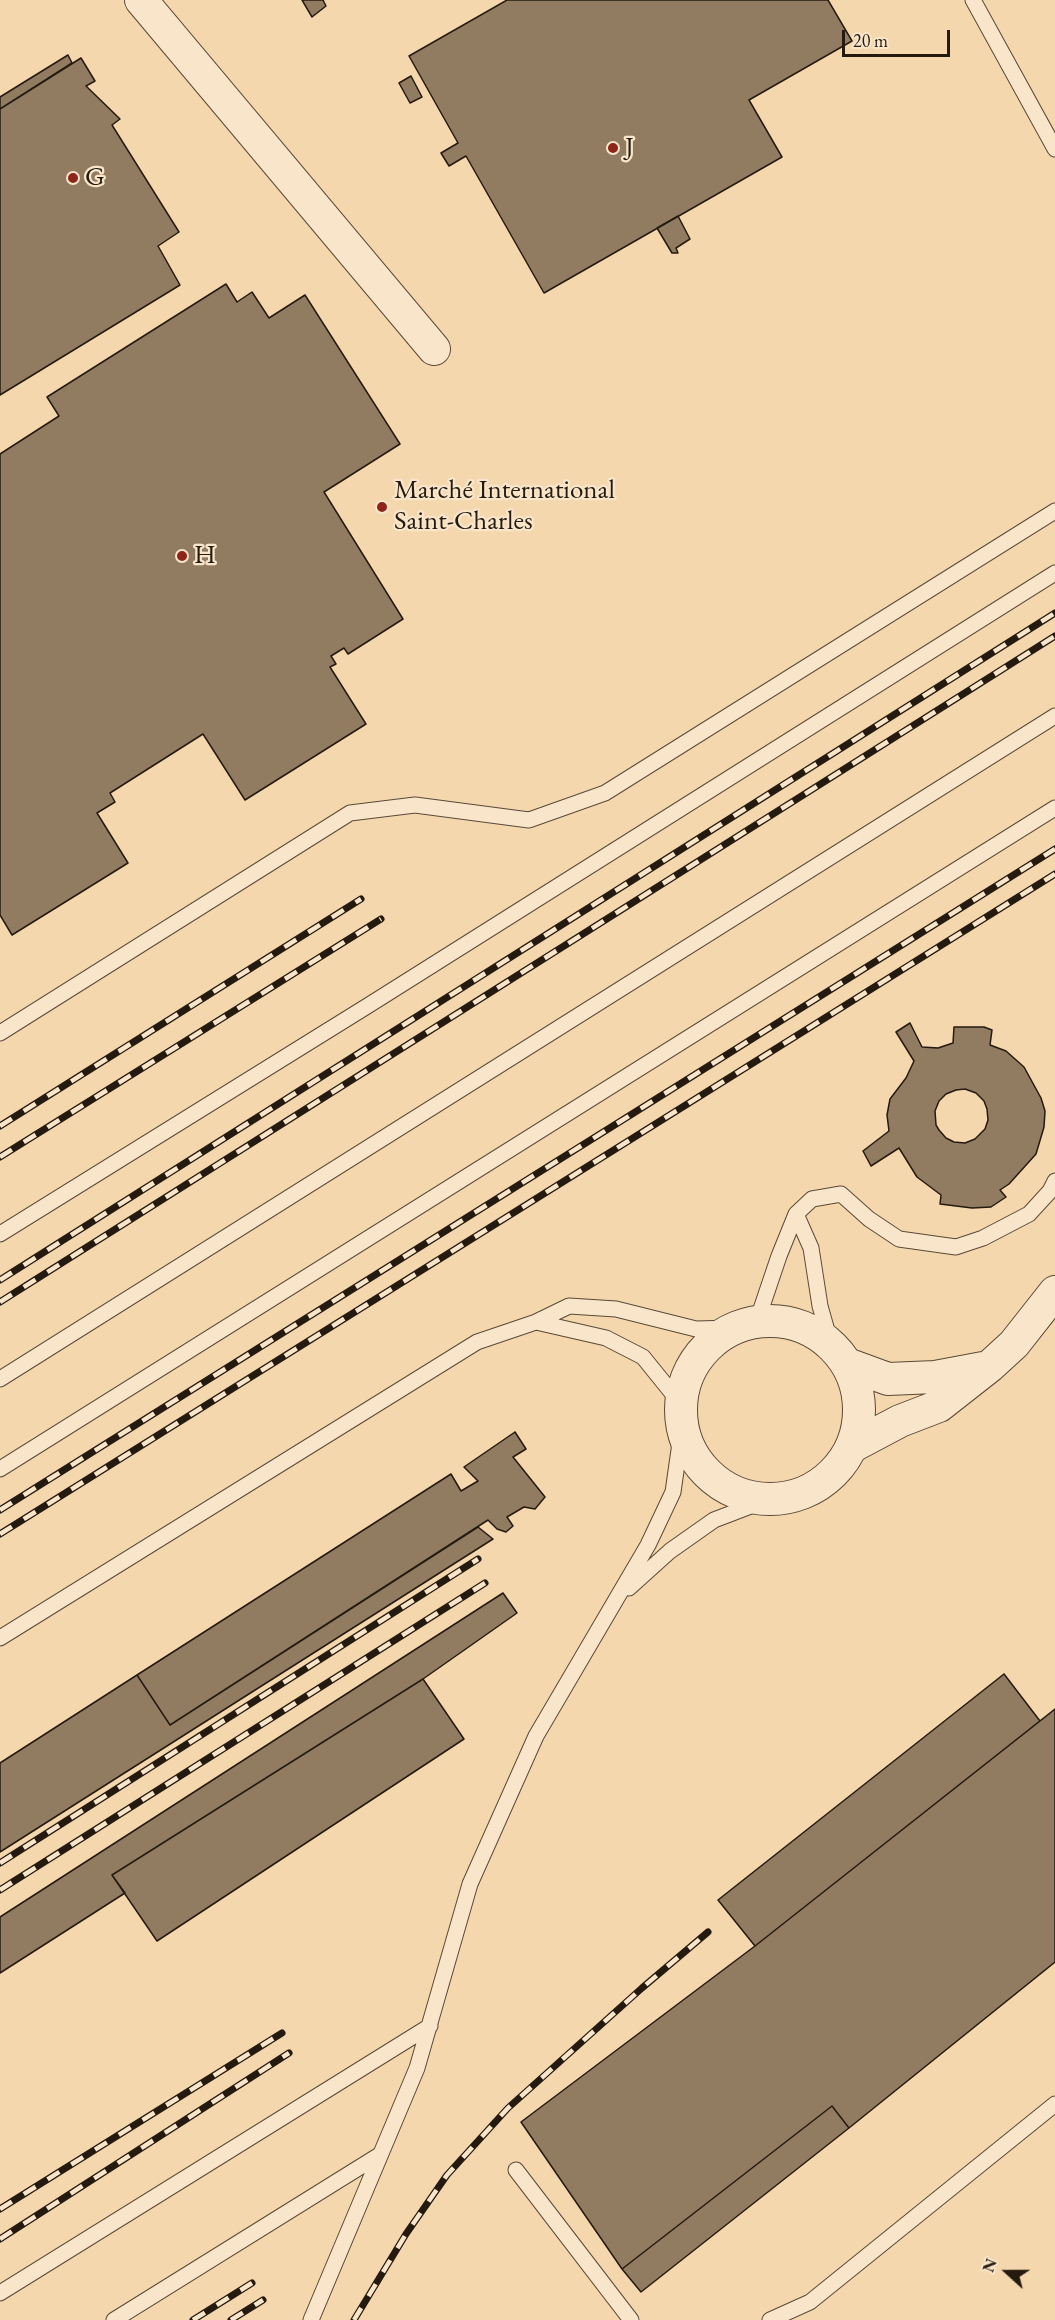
<!DOCTYPE html>
<meta charset="utf-8">
<style>
body{margin:0}
#map{position:relative;width:1055px;height:2320px;overflow:hidden;background:#f5d7ae;font-family:"EB Garamond",serif}
canvas{display:block}
.north{position:absolute;left:977px;top:2242px;width:60px;height:60px;-webkit-text-stroke:4px #f8e5ca;paint-order:stroke;rotate:291deg;font-size:16px;font-weight:700;line-height:24px;text-align:center;color:#251a0f}
.north::after{content:'';display:block;margin:auto;width:21px;height:27px;background:#251a0f;clip-path:polygon(50% 0,100% 100%,50% 72%,0 100%)}
.scale{position:absolute;left:842px;top:30px;width:108px;height:27px;box-sizing:border-box;border:3px solid #251a0f;border-top:0;padding-left:8px;font-size:18px;line-height:21px;white-space:nowrap;color:#251a0f;-webkit-text-stroke:4px #f8e5ca;paint-order:stroke}
</style>
<div id="map">
<canvas width="1055" height="2320"></canvas>
<div class="north">N</div>
<div class="scale">20 m</div>
</div>
<script>
const ctx = document.querySelector('canvas').getContext('2d');
ctx.lineJoin = 'round';
function fillPath(path, color) {
  ctx.fillStyle = color;
  ctx.fill(path, 'evenodd');
}
function toPath(rows) {
  const path = new Path2D();
  for (const r of rows) {
    if (r.length === 3) {
      path.moveTo(r[0] + r[2], r[1]);
      path.arc(r[0], r[1], r[2], 0, 2 * Math.PI);
      continue;
    }
    path.moveTo(r[0], r[1]);
    for (let i = 2; i < r.length; i += 2) path.lineTo(r[i], r[i + 1]);
  }
  return path;
}
function stroke(path, color, width, dash) {
  ctx.strokeStyle = color;
  ctx.lineWidth = width;
  ctx.lineCap = dash ? 'butt' : 'round';
  ctx.setLineDash(dash || []);
  ctx.stroke(path);
}
function label(font, color, halo, rows, align = 'center') {
  ctx.font = font + ' "EB Garamond",serif';
  ctx.lineWidth = 4.5;
  ctx.setLineDash([]);
  ctx.textBaseline = 'middle';
  ctx.strokeStyle = halo;
  ctx.fillStyle = color;
  for (const [text, x, y, turn = 0] of rows) {
    ctx.save();
    ctx.translate(x, y);
    ctx.rotate((+turn || 0) * Math.PI / 180);
    ctx.textAlign = isNaN(turn) ? turn : align;
    if (halo) ctx.strokeText(text, 0, 0);
    ctx.fillText(text, 0, 0);
    ctx.restore();
  }
}
const building = toPath([
 [302,0,323,0,326,6,312,17,302,0],
 [507,0,828,0,852,41,749,100,782,157,544,293,466,156,449,166,441,153,458,143,409,56,507,0],
 [68,55,72,63,0,109,0,97,68,55],
 [81,58,95,81,86,86,120,119,112,125,179,232,158,246,180,285,0,395,0,109,81,58],
 [411,76,422,97,410,103,399,83,411,76],
 [678,216,690,239,676,248,678,253,672,253,657,228,678,216],
 [226,284,237,302,252,292,269,318,305,295,400,444,324,492,403,619,348,654,344,648,331,656,336,664,330,667,366,724,245,800,203,734,110,793,115,802,97,813,128,863,12,935,0,915,0,454,59,416,47,397,226,284],
 [910,1023,922,1047,938,1048,953,1043,954,1027,984,1027,992,1030,990,1045,1006,1051,1024,1067,1041,1098,1045,1111,1044,1127,1036,1154,1009,1184,1000,1190,1006,1197,991,1207,972,1208,940,1204,941,1195,917,1177,899,1148,871,1166,863,1151,889,1131,887,1115,890,1099,906,1078,914,1061,896,1032,910,1023],
 [965,1089,976,1093,984,1101,987,1109,988,1120,985,1129,975,1139,965,1143,954,1142,946,1138,939,1130,936,1125,935,1111,939,1101,946,1094,956,1090,965,1089],
 [515,1432,526,1449,513,1457,545,1497,535,1509,524,1507,507,1517,513,1526,506,1532,497,1529,488,1520,170,1725,137,1675,451,1474,461,1491,478,1481,464,1467,515,1432],
 [478,1527,493,1539,0,1852,0,1763,137,1675,170,1725,478,1527],
 [503,1593,517,1613,423,1679,112,1875,125,1893,0,1973,0,1917,503,1593],
 [1004,1674,1040,1721,755,1946,718,1900,1004,1674],
 [423,1679,464,1739,157,1941,112,1875,423,1679],
 [1055,1709,1055,1962,849,2128,832,2106,622,2269,521,2122,755,1946,1055,1709],
 [832,2106,849,2128,641,2292,622,2269,832,2106]
]);
const lane = toPath([
 [973,0,1055,149],
 [0,1033,350,813,415,805,529,820,605,793,1055,511],
 [796,1214,811,1248,820,1306,831,1345],
 [0,1234,369,1005,1055,573],
 [757,1321,779,1256,796,1214,812,1199,841,1194,869,1219,899,1239,956,1247,983,1238,1029,1214,1050,1191,1055,1181],
 [536,1322,606,1338,643,1357,681,1404],
 [0,1379,1055,716],
 [0,1469,1055,808],
 [629,1588,670,1551,714,1520,769,1499],
 [0,1638,477,1342,536,1322,569,1306,616,1309,696,1329,735,1328],
 [516,2170,631,2320],
 [0,2293,430,2026],
 [114,2320,381,2154],
 [311,2320,417,2068,470,1884,536,1736,648,1545,673,1492,682,1429],
 [770,2320,810,2302,1055,2104]
]);
const street = toPath([
 [141,0,434,349],
 [770,1410,89],
 [847,1364,888,1379,935,1377,983,1368],
 [851,1447,900,1421,939,1406,990,1366,1014,1344,1055,1292]
]);
const rail = toPath([
 [0,1126,361,899],
 [0,1157,381,919],
 [0,1280,1055,613],
 [0,1302,1055,636],
 [0,1510,1055,849],
 [0,1534,1055,874],
 [0,1863,478,1559],
 [0,1890,485,1583],
 [0,2209,282,2033],
 [0,2239,289,2053],
 [193,2320,252,2283],
 [231,2320,263,2300],
 [354,2320,406,2234,447,2175,508,2108,642,1988,708,1932]
]);
const markers = [
 [613,148,6,"#8f2418"],
 [73,178,6,"#8f2418"],
 [382,507,6,"#8f2418"],
 [182,556,6,"#8f2418"]
];
const poiNames = [
 ["J",625,148],
 ["G",85,178],
 ["Marché International",394,491],
 ["Saint-Charles",394,522],
 ["H",194,556]
];
fillPath(building, '#917c62');
stroke(building, '#251a0f', 1.5);
stroke(lane, '#594937', 17);
stroke(street, '#594937', 34);
stroke(lane, '#f8e5ca', 15);
stroke(street, '#f8e5ca', 32);
stroke(rail, '#251a0f', 7);
stroke(rail, '#f8e5ca', 4.5, [14]);
for (const [x, y, r, color] of markers) {
  const dot = new Path2D();
  dot.arc(x, y, r, 0, 2 * Math.PI);
  ctx.fillStyle = color;
  ctx.fill(dot);
  stroke(dot, '#f8e5ca', 2);
}
label('27px', '#251a0f', '#f8e5ca', poiNames, 'left');
</script>
